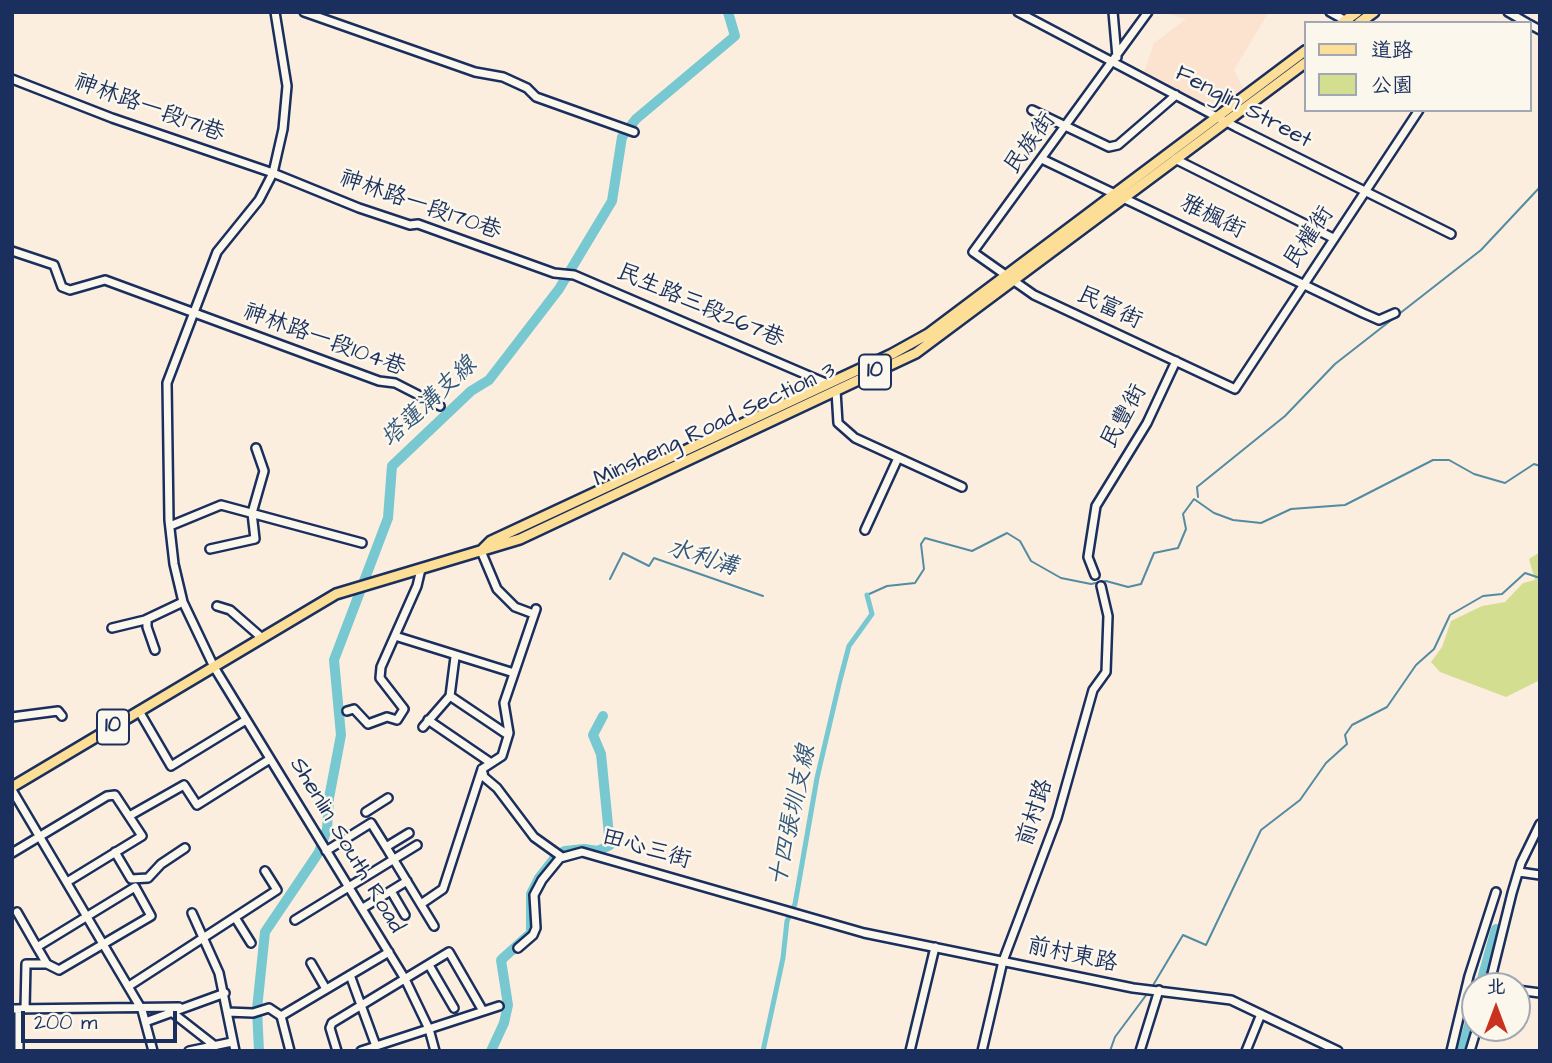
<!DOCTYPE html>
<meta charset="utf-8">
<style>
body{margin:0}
#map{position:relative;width:1552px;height:1063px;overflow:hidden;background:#fbeedf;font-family:"Architects Daughter","LXGW WenKai TC",sans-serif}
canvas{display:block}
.frame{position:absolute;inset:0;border:14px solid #1b2f5e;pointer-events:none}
.legend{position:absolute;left:1304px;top:21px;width:228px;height:91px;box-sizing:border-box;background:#fbf7ec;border:2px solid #a1a7b3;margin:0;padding:9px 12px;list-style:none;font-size:21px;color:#1b2f5e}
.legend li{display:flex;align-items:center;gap:14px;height:35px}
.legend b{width:35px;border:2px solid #a1a7b3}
.north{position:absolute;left:1461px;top:972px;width:70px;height:70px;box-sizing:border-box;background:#fbf7ec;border:2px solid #a1a7b3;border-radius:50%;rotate:0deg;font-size:19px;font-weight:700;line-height:28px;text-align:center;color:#1b2f5e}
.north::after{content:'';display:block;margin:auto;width:24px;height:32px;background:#c8321e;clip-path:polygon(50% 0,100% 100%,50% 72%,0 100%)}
.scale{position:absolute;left:21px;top:1011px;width:156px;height:32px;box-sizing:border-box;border:4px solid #1b2f5e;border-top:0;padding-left:9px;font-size:21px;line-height:24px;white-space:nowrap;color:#1b2f5e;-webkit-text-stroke:5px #fbf7ec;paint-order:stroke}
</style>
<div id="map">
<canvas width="1552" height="1063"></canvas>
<div class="frame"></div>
<ul class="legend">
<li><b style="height:9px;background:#fcde96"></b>道路</li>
<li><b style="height:19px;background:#d3de91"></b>公園</li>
</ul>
<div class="north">北</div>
<div class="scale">200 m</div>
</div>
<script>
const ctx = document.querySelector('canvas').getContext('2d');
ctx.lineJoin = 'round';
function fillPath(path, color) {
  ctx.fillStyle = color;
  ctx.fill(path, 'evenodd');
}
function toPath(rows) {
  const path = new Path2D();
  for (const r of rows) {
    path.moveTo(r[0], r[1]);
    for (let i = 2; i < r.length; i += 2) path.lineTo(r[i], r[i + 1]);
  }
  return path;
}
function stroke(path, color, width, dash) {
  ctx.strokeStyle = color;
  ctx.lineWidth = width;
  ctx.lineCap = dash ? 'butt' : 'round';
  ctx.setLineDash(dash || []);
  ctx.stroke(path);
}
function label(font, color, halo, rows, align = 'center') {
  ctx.font = font + ' "Architects Daughter","LXGW WenKai TC",sans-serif';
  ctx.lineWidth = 5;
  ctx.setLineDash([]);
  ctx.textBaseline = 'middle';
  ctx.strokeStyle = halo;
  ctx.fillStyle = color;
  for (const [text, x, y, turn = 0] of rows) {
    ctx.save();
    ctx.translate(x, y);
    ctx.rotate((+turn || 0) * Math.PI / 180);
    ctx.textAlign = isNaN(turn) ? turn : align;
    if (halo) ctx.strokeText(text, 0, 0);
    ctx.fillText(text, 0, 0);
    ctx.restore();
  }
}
const built = toPath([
 [1161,12,1269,12,1234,70,1243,88,1214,109,1144,72,1154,43,1186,19]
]);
const green = toPath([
 [1540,552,1540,680,1506,697,1440,672,1431,662,1442,647,1451,621,1482,606,1505,602,1523,583,1535,580,1529,559]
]);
const stream = toPath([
 [1198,497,1197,487,1285,416,1335,364,1481,250,1540,187],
 [610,579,623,553,649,566,654,558,763,596],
 [867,595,887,586,915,583,924,569,921,544,925,538,972,551,1007,533,1020,541,1031,561,1061,578,1091,584,1106,581,1128,587,1141,584,1154,553,1178,548,1186,529,1183,514,1194,499,1214,513,1233,520,1261,523,1291,509,1345,505,1433,460,1449,460,1474,474,1505,483,1534,464,1540,466],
 [1152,987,1183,935,1206,945,1261,830,1300,800,1326,763,1347,744,1345,735,1352,725,1387,707,1416,665,1434,649,1450,615,1483,596,1502,594,1525,573,1540,578],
 [1110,1051,1115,1037,1147,994]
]);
const canal = toPath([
 [763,1051,783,958,787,921,795,904,817,778,840,680,849,646,872,614,867,595]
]);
const river = toPath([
 [1480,986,1496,929],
 [259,1051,257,1009,265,932,319,852,327,829,329,798,341,735,334,660,388,518,392,466,471,391,489,380,559,289,612,201,622,137,636,119,735,36,728,12],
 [491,1051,504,1023,508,1005,501,960,531,933,531,894,539,878,557,855,565,851,584,849,598,851,610,845,601,754,593,735,603,716],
 [1462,1051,1475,1004]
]);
const minor = toPath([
 [275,12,287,86,283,129,273,173,259,200,217,252,167,383,169,520,174,564,183,602,214,667,405,979,429,1029,435,1051],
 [304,12,475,72,503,77,527,88,536,97,634,132],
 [1018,12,1236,127,1451,234],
 [1113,12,1117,57],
 [1148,12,973,252,1034,295,1235,389,1419,110],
 [1330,12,1350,23],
 [1508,12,1527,23],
 [1529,24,1540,30],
 [12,79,112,118,273,173,359,208,410,225,418,224,554,273,574,275,828,384],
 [1032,110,1109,147,1118,145,1176,95],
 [1175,159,1333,238],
 [1044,160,1363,313,1379,320,1395,313],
 [12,251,54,265,62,287,70,290,105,280,379,381,395,383,440,406],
 [836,391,838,423,855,438,962,487],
 [170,526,221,505,362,543],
 [865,530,898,458],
 [210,549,255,539,252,513,264,471,256,448],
 [481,551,497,589,515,607,531,613],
 [1095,575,1088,557,1096,506,1147,423,1176,361],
 [217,606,230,610,262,638],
 [147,619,147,627,155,650],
 [112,628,145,620,183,602],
 [395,636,514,673],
 [450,696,508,735],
 [139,711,171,766,246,720],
 [347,711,354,709,368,724,387,717,397,720,404,709,380,678,381,667,417,586,421,569],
 [12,717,58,711,62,716],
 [428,720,491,763],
 [423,727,450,696,455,657],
 [482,769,484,777,497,788,534,837,562,857],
 [12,790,142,1010,153,1051],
 [366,812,388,798],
 [131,815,184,785,197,805,270,759],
 [409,833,386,847,434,926],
 [326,851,371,823,386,847],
 [115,852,131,879,148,878,161,864,185,848],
 [12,853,107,796,115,795,142,836,67,882],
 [1519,872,1540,875],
 [391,891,405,915],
 [421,904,443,889,482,769,502,756,509,733,504,703,536,609],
 [363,908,407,881],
 [17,912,37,947,47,964,59,970,151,916,135,887,37,947],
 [192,913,219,973,227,1012,253,1013,269,1008,281,1016,389,952],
 [236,919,251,943],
 [295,920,417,845],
 [518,948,533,935,536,928,534,895,542,880,560,858,582,852,864,933,1133,988,1231,1000,1338,1051],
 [311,963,326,989],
 [429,965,454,1008],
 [350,975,376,1046],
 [129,986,277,890,265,871],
 [1489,986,1512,893,1521,863,1540,824],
 [1517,990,1540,993],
 [12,1009,179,1007],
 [25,1009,26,964,47,964],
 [169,1010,215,1046],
 [227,1012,235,1051],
 [281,1016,290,1051],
 [148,1021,225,993],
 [19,1051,19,1009],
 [189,1051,232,1042],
 [337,1051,330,1028,332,1023,449,952,483,1011],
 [361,1051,499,1006],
 [910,1051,935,947],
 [982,1051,1003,961,1057,818,1093,690,1106,672,1108,616,1101,586],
 [1140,1051,1159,990],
 [1246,1051,1261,1014],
 [1451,1051,1469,976,1496,892],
 [1470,1051,1477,1028]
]);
const major = toPath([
 [1342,23,1357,12],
 [1359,23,1374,12],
 [482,550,491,541,892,354,928,334,1305,51],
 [12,787,336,594,520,539,916,353,1305,63]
]);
const shields = [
 [875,372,32],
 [113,727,32]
];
const shieldNames = [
 ["10",875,372],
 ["10",113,727]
];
const streetNames = [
 ["Fenglin Street",1243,108,28],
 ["神林路一段171巷",149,109,20],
 ["民族街",1031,144,-54],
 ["神林路一段170巷",420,206,19],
 ["雅楓街",1212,218,26],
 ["民權街",1310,238,-56],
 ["民生路三段267巷",700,307,23],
 ["民富街",1109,309,25],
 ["神林路一段104巷",324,341,20],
 ["民豐街",1125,417,-61],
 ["Minsheng Road Section 3",715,426,-25],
 ["前村路",1036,813,-72],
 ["Shenlin South Road",346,846,59],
 ["田心三街",646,850,16],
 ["前村東路",1072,956,12]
];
const waterNames = [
 ["塔蓮溝支線",430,403,-43],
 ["水利溝",702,559,17],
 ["十四張圳支線",794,816,-78]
];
fillPath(built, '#fce3d0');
fillPath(green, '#d3de91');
stroke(stream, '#528ba2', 2);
stroke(canal, '#77c8d0', 5);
stroke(river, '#77c8d0', 10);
stroke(minor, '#1b2f5e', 12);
stroke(major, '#1b2f5e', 14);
stroke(minor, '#fbf7ec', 7);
stroke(major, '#fcde96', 9);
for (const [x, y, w] of shields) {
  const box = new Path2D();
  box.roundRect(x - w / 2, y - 17.5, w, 35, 5);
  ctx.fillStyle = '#fbf7ec';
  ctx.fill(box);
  stroke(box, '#1b2f5e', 2);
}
label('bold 21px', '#1b2f5e', null, shieldNames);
label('23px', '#1b2f5e', '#fbf7ec', streetNames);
label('italic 24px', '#32557a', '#fbf7ec', waterNames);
</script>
